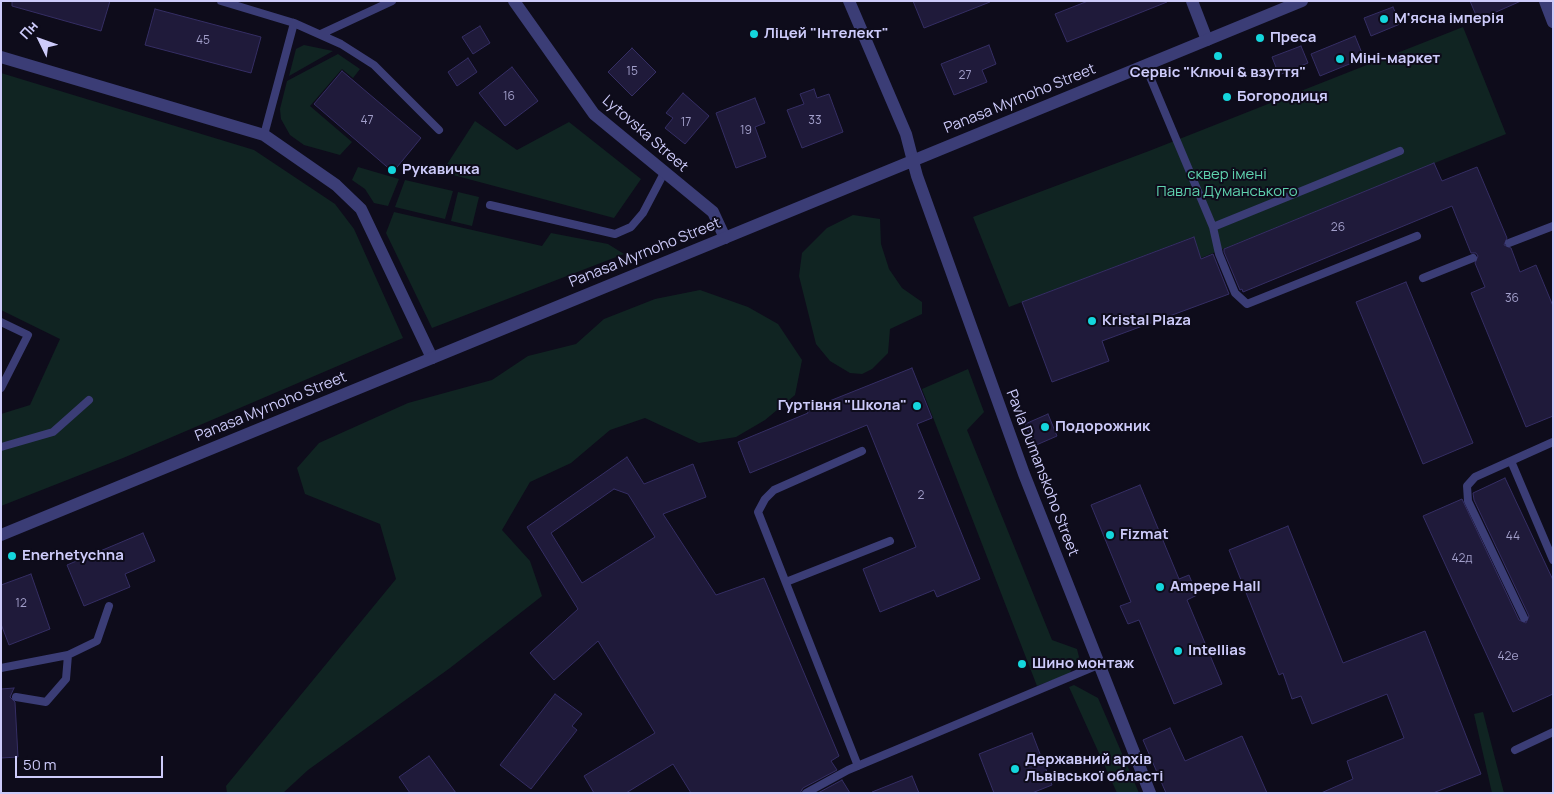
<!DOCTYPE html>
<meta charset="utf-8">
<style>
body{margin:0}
#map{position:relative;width:1554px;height:794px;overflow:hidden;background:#0e0c1b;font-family:Manrope,sans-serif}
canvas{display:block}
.frame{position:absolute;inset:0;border:2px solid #cdcbfa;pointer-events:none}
.north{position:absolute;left:15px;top:15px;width:50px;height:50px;-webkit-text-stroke:4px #0e0c1b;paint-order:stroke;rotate:312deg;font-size:14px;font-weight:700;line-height:20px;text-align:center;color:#cdcbfa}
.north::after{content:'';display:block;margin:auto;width:18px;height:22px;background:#cdcbfa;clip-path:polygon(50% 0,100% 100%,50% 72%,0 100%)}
.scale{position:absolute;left:15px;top:756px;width:148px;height:22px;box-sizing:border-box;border:2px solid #cdcbfa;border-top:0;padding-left:6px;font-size:15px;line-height:18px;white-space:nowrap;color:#cdcbfa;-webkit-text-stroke:4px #0e0c1b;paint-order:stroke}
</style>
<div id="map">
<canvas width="1554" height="794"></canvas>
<div class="frame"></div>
<div class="north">Пн</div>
<div class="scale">50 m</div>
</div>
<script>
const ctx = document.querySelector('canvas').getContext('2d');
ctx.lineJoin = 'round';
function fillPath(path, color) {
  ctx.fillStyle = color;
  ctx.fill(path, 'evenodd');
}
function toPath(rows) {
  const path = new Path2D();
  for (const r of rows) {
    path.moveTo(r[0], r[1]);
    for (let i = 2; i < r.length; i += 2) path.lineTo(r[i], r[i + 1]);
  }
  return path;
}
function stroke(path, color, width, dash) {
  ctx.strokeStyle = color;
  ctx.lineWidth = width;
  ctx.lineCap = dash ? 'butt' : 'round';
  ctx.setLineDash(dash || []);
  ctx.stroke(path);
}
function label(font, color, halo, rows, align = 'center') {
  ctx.font = font + ' Manrope,sans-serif';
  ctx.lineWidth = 4;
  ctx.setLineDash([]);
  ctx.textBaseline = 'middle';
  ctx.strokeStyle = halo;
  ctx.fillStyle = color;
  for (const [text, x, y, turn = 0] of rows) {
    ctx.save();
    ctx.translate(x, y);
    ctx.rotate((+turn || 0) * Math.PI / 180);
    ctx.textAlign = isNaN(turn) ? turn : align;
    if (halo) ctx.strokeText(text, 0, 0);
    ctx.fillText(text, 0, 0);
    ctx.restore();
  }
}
const green = toPath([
 [1463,27,1506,134,1201,258,1193,237,1009,307,973,217,1149,151],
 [304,45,333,51,289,76,296,49],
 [338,54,360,69,353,78,342,69,310,106,352,142,340,155,304,145,290,135,281,119,280,109,287,81],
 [1,73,254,150,335,204,354,229,403,338,123,458,1,506,1,414,30,405,60,339,1,310],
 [475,121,517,150,569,122,641,179,614,218,442,172],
 [358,167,399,179,388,206,374,203,365,189,352,180],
 [405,180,453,191,445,219,395,207],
 [458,192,479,197,472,226,451,221],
 [394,212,542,246,551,233,608,244,624,254,432,328,386,233],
 [853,215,880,219,881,244,889,269,902,288,922,302,922,314,890,329,888,353,872,369,862,374,850,373,830,361,816,344,799,276,802,253,827,228],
 [700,290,748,307,778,324,802,360,795,395,765,420,736,437,699,443,645,418,610,430,571,463,530,482,502,530,530,561,542,596,450,668,308,770,283,793,227,793,226,786,396,579,380,524,305,494,297,468,319,443,408,403,492,380,528,356,576,344,604,319,655,299],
 [968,369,984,412,967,430,1052,640,1077,649,1079,657,1069,674,1037,686,922,389],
 [1074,685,1098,698,1139,793,1117,793,1069,687],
 [1483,712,1504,793,1492,793,1474,714]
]);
const building = toPath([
 [12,1,110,1,101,31,12,6,12,1],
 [913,1,990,1,990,2,924,28,913,1],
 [1088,1,1167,1,1167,2,1067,42,1055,14,1088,1],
 [1470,1,1521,1,1478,20,1470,1],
 [1393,7,1400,24,1371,36,1364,18,1393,7],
 [155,9,261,37,251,73,145,45,155,9],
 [480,26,490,43,473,54,462,37,480,26],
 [1355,36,1364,58,1320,76,1311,54,1355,36],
 [989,45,996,64,982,70,987,82,954,95,941,64,989,45],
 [1301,46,1308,63,1279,75,1272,57,1301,46],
 [632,48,656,72,632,96,608,72,632,48],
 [468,58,477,72,457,86,448,72,468,58],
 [512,67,538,101,505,126,479,93,512,67],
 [342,71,421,138,393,172,314,104,342,71],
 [814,89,817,98,829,94,843,132,802,148,787,110,804,104,800,94,814,89],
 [683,93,709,116,685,144,665,128,673,118,666,113,683,93],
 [755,98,765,123,755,127,766,157,736,168,716,113,755,98],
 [1434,163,1442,181,1477,167,1507,238,1504,245,1511,248,1520,272,1536,265,1553,306,1553,416,1526,427,1471,293,1485,287,1475,263,1478,256,1476,253,1471,253,1452,206,1243,292,1242,289,1240,290,1224,252,1224,249,1434,163],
 [1194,237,1201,259,1213,254,1229,294,1102,341,1109,361,1052,382,1022,302,1194,237],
 [1406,282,1473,443,1423,464,1356,302,1406,282],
 [912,368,932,418,917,424,980,579,937,597,934,590,880,612,863,569,916,547,867,425,750,473,738,442,808,413,807,410,912,368],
 [1048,414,1057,436,1034,446,1025,424,1048,414],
 [627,457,644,484,693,464,706,497,663,514,716,595,764,578,839,756,831,761,837,770,803,788,800,793,691,793,673,764,626,793,594,793,584,776,655,733,598,641,554,680,530,653,578,609,527,527,627,457],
 [614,489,628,494,655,537,582,583,551,533,614,489],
 [1505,478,1553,580,1553,694,1513,712,1423,516,1462,499,1519,620,1526,623,1529,616,1474,500,1473,493,1505,478],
 [1140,485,1179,579,1189,575,1197,595,1187,600,1222,684,1174,704,1139,620,1128,624,1120,606,1131,602,1091,505,1140,485],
 [1288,526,1343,663,1425,631,1481,774,1433,793,1321,793,1353,779,1347,761,1404,738,1387,694,1312,724,1301,696,1292,699,1283,673,1279,675,1229,550,1288,526],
 [143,533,155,561,125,574,130,587,84,606,67,565,143,533],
 [31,574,50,629,9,645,1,624,1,585,31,574],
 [14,688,10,697,15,702,18,757,1,758,1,689,14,688],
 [555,694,582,714,572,726,577,730,531,789,500,765,555,694],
 [1170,728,1185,761,1242,736,1267,793,1166,793,1143,740,1170,728],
 [1032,733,1052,785,1032,793,994,793,979,754,1032,733],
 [429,756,456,793,410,793,399,777,429,756],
 [912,776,919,793,872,793,872,792,912,776],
 [842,780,850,793,818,793,842,780]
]);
const service = toPath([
 [221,1,294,23,264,135],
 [294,23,341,44,374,65,439,130],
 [321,34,392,1],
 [1145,65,1213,227,1219,254,1235,293,1247,304,1417,236],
 [490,205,615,234,631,227,643,213,664,173],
 [1213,227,1400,151],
 [1509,243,1553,226],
 [1423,278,1473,258],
 [1,322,28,335,1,388],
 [1,447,53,432,89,400],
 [1511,461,1553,560],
 [786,582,890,541],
 [1524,618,1468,501,1467,486,1475,477,1553,442],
 [1,668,68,655,97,641,109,606],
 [16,697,46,702,66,679,68,655],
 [1515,750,1553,732],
 [858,766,758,512,765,499,774,490,862,451],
 [806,793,848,770,1098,665]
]);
const minor = toPath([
 [514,1,594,114,713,212,725,238],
 [849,1,906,134,913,161],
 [1192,1,1207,40],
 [1545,1,1553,22],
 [1,57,264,135,336,185,361,209,432,358]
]);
const tertiary = toPath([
 [913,161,917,176,1024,474,1150,793],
 [1,535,1302,1]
]);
const markers = [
 [1384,19,5,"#14d6dd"],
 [754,34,5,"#14d6dd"],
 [1260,38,5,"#14d6dd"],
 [1218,56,5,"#14d6dd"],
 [1340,59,5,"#14d6dd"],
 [1227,97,5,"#14d6dd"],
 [392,170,5,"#14d6dd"],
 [1092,321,5,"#14d6dd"],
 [917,406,5,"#14d6dd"],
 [1045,427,5,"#14d6dd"],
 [1110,535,5,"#14d6dd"],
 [12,556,5,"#14d6dd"],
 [1160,587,5,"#14d6dd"],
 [1178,651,5,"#14d6dd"],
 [1022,664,5,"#14d6dd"],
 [1015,769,5,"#14d6dd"]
];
const numberNames = [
 ["45",203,41],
 ["15",632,72],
 ["27",965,76],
 ["16",509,97],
 ["47",367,121],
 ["33",815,121],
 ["17",686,123],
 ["19",746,131],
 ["26",1338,228],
 ["36",1512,299],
 ["2",921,496],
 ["44",1513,537],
 ["42д",1462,559],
 ["12",21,604],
 ["42е",1508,657]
];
const poiNames = [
 ["М'ясна імперія",1394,19],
 ["Ліцей \"Інтелект\"",764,34],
 ["Преса",1270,38],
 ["Міні-маркет",1350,59],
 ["Сервіс \"Ключі & взуття\"",1218,73,"center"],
 ["Богородиця",1237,97],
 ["Рукавичка",402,170],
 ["Kristal Plaza",1102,321],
 ["Гуртівня \"Школа\"",907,406,"right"],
 ["Подорожник",1055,427],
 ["Fizmat",1120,535],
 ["Enerhetychna",22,556],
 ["Ampepe Hall",1170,587],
 ["Intellias",1188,651],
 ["Шино монтаж",1032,664],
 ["Державний архів",1025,760],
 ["Львівської області",1025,777]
];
const streetNames = [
 ["Panasa Myrnoho Street",1020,99,-22],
 ["Lytovska Street",645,134,41],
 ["Panasa Myrnoho Street",645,253,-22],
 ["Panasa Myrnoho Street",271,407,-22],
 ["Pavla Dumanskoho Street",1042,473,69]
];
const parkNames = [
 ["сквер імені",1227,175],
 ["Павла Думанського",1227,192]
];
fillPath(green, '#102422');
fillPath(building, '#1f1a3a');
stroke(building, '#352e64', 1);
stroke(service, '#3b3d76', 8);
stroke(minor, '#3b3d76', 12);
stroke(tertiary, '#3b3d76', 12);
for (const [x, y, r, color] of markers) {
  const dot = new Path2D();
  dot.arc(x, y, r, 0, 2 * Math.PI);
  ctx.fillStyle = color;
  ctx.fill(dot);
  stroke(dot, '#0e0c1b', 2);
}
label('12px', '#a29fca', null, numberNames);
label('bold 15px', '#cdcbfa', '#0e0c1b', poiNames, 'left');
label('15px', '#cdcbfa', '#0e0c1b', streetNames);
label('15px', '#5fd2ae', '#0e0c1b', parkNames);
</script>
